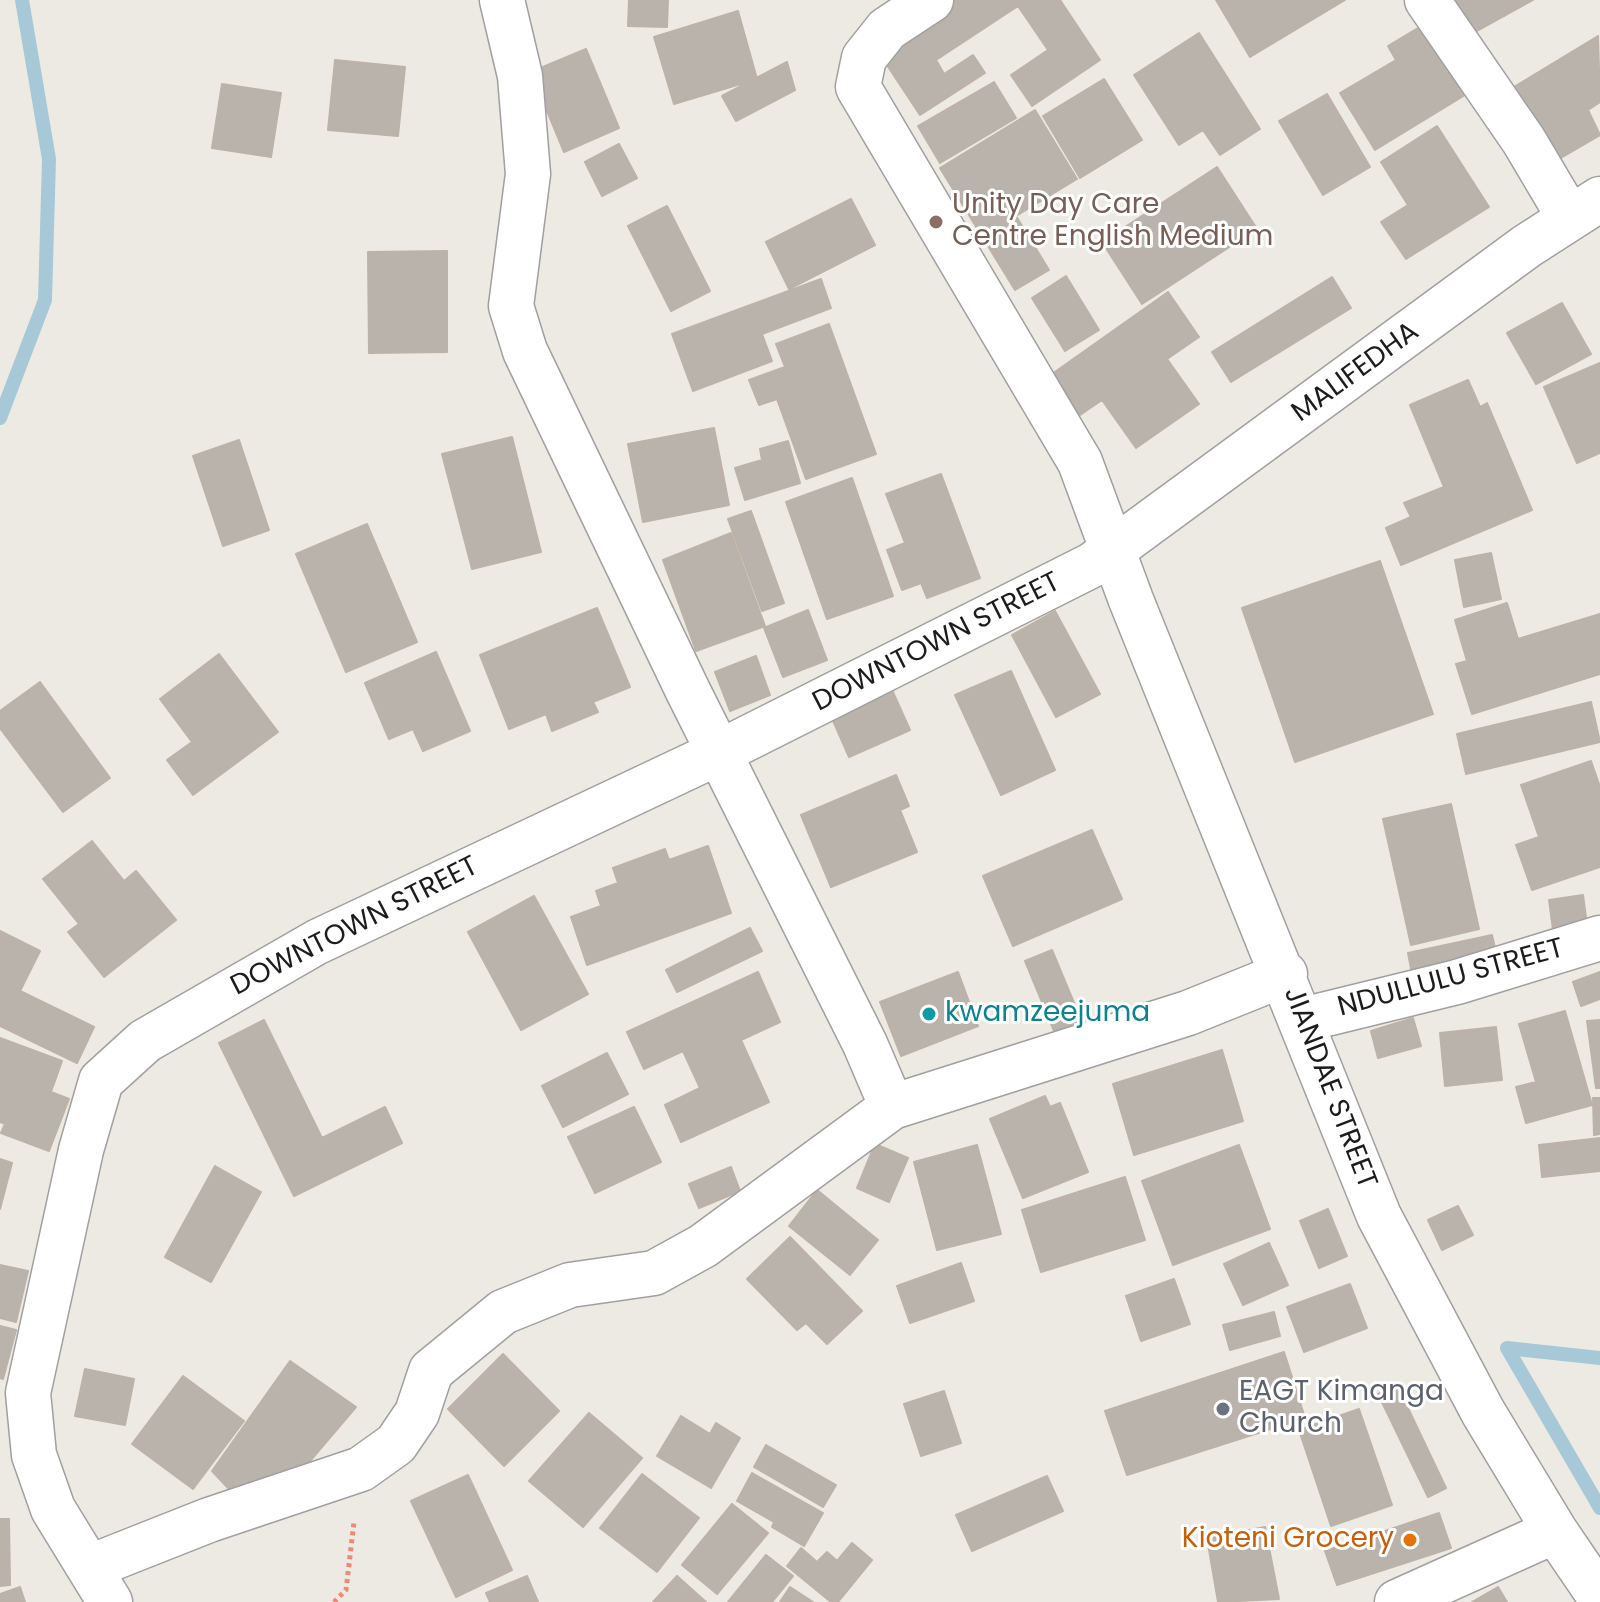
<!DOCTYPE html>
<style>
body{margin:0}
canvas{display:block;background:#edeae3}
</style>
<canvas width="1600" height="1602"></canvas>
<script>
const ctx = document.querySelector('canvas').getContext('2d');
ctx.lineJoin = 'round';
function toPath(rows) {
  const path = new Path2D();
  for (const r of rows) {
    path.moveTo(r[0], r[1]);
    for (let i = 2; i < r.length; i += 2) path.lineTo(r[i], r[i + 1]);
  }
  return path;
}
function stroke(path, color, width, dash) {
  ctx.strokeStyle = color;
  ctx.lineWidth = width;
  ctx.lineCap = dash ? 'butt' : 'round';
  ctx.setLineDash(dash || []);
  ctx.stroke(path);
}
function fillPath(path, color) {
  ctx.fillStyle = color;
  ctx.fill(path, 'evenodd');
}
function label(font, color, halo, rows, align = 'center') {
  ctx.font = font + ' Poppins,sans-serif';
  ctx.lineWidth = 6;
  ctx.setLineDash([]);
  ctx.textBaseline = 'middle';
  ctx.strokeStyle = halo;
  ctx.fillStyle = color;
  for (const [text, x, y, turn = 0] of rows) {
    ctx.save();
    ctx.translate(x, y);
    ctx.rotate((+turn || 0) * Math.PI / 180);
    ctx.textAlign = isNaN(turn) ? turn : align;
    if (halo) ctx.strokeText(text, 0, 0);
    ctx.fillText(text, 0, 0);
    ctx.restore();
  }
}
const stream = toPath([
 [0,418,45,300,49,159,22,0],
 [1600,1358,1507,1348,1600,1508]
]);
const building = toPath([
 [629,0,668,0,667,27,628,26,629,0],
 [953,0,1060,0,1100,60,1032,106,1011,75,1048,50,1018,6,936,60,944,74,973,55,985,73,920,115,877,50,953,0],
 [1216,0,1345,0,1250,57,1216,0],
 [1448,0,1533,0,1468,36,1448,0],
 [738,11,757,79,674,104,654,37,738,11],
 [1423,25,1465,95,1375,150,1340,93,1396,60,1388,46,1423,25],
 [1199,33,1260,129,1220,155,1203,130,1179,145,1134,75,1199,33],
 [1598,36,1600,102,1588,110,1600,135,1547,166,1504,93,1598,36],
 [586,49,619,128,564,152,531,72,586,49],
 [335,60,405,67,398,136,328,130,335,60],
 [787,62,795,90,736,121,722,96,787,62],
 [1104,79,1142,140,1080,178,1043,116,1104,79],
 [994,82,1016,118,940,163,918,126,994,82],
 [222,84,281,93,271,157,212,148,222,84],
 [1327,94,1370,167,1323,195,1279,121,1327,94],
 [1035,110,1077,179,1016,216,1049,270,1015,290,940,168,1035,110],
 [1437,126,1489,207,1406,259,1381,222,1408,205,1381,162,1437,126],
 [619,144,637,178,602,196,585,162,619,144],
 [1217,167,1257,229,1142,304,1102,242,1217,167],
 [851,199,875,245,789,289,766,242,851,199],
 [667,206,710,291,671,311,628,226,667,206],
 [447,251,447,352,369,353,368,252,447,251],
 [1066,276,1099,330,1065,351,1032,298,1066,276],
 [1332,277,1351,308,1231,382,1212,352,1332,277],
 [821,279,831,308,762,334,772,361,693,391,672,334,821,279],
 [1168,292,1199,337,1167,359,1199,404,1136,448,1102,400,1080,415,1052,374,1168,292],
 [1562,303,1591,354,1536,384,1507,333,1562,303],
 [829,324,876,454,806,479,777,399,759,405,749,380,785,367,776,344,829,324],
 [1600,363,1600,453,1577,463,1544,387,1600,363],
 [1468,380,1480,407,1487,403,1532,510,1401,565,1386,528,1411,517,1404,503,1444,487,1410,405,1468,380],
 [714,428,729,505,643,522,628,444,714,428],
 [512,437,541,552,472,569,442,454,512,437],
 [239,440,269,530,223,546,193,456,239,440],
 [788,441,800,483,745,500,735,468,762,460,760,449,788,441],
 [941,474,980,578,927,598,921,583,902,590,887,550,905,543,886,494,941,474],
 [852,478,893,596,827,619,786,502,852,478],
 [751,511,784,603,762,611,728,519,751,511],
 [367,524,417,642,346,672,296,554,367,524],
 [731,533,765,626,696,651,663,560,731,533],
 [1491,553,1501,599,1464,607,1455,560,1491,553],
 [1380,561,1433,714,1295,762,1242,608,1380,561],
 [1507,603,1518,639,1600,614,1600,674,1472,714,1456,664,1467,661,1455,620,1507,603],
 [597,608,630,687,593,702,598,712,552,731,546,714,509,729,480,655,597,608],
 [808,610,827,660,783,677,764,628,808,610],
 [1055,611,1100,694,1056,717,1012,635,1055,611],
 [436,652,470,731,423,751,413,729,389,739,365,683,436,652],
 [219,654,278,732,193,795,167,760,192,742,160,699,219,654],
 [756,656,770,695,730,711,715,672,756,656],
 [1011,671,1055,770,1001,795,955,695,1011,671],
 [40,682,110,778,63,812,0,728,0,711,40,682],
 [892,690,910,730,849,757,831,716,892,690],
 [1591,702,1600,742,1466,774,1457,734,1591,702],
 [1591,761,1600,787,1600,867,1532,890,1516,845,1539,837,1521,785,1591,761],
 [896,775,909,806,900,810,917,852,831,887,801,815,896,775],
 [1451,804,1479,929,1411,945,1383,819,1451,804],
 [1092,830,1122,899,1013,946,983,876,1092,830],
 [92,841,124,881,136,871,176,920,104,977,68,932,79,924,43,879,92,841],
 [708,846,731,913,587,965,571,917,601,906,596,891,618,883,613,868,665,849,669,860,708,846],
 [1583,895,1587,925,1553,930,1549,900,1583,895],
 [534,896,588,994,521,1030,468,932,534,896],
 [750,928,762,951,677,992,666,970,750,928],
 [0,931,40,951,20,991,94,1027,77,1063,0,1026,0,931],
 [1492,935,1499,966,1414,984,1408,953,1492,935],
 [1052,950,1084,1027,1057,1038,1025,961,1052,950],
 [758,972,780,1022,741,1040,769,1102,681,1142,665,1105,700,1088,683,1051,644,1069,627,1032,758,972],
 [958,972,978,1026,901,1056,880,1002,958,972],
 [1600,972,1600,999,1581,1006,1573,982,1600,972],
 [1565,1011,1592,1105,1526,1123,1516,1087,1536,1082,1519,1024,1565,1011],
 [1413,1018,1421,1046,1378,1058,1371,1031,1413,1018],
 [264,1020,322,1138,385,1107,402,1143,294,1196,219,1043,264,1020],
 [1600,1020,1600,1088,1596,1088,1587,1021,1600,1020],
 [1496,1027,1502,1080,1445,1086,1440,1033,1496,1027],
 [0,1038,62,1061,51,1092,69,1099,49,1151,1,1133,5,1124,0,1122,0,1038],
 [1222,1050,1243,1121,1134,1155,1113,1084,1222,1050],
 [607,1053,628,1094,563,1127,542,1086,607,1053],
 [1045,1096,1050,1107,1060,1103,1088,1172,1023,1198,990,1119,1045,1096],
 [1593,1098,1600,1098,1600,1134,1594,1135,1593,1098],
 [634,1107,661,1162,595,1193,568,1137,634,1107],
 [1600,1138,1600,1171,1542,1177,1539,1145,1600,1138],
 [875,1144,908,1158,889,1202,857,1188,875,1144],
 [977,1145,1001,1234,937,1250,914,1162,977,1145],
 [1239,1145,1270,1229,1173,1265,1142,1181,1239,1145],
 [0,1159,12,1163,0,1209,0,1159],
 [215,1166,261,1192,211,1282,165,1257,215,1166],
 [731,1167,740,1191,699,1208,689,1184,731,1167],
 [1125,1177,1145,1240,1041,1272,1022,1210,1125,1177],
 [817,1190,878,1240,850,1275,789,1226,817,1190],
 [1458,1206,1473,1235,1442,1250,1428,1220,1458,1206],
 [1328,1209,1347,1256,1319,1268,1300,1221,1328,1209],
 [790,1237,862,1311,827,1344,806,1323,797,1330,747,1279,790,1237],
 [1269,1243,1288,1285,1243,1305,1224,1264,1269,1243],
 [961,1263,974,1301,910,1323,897,1286,961,1263],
 [0,1265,28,1271,16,1322,0,1318,0,1265],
 [1174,1279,1190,1324,1141,1341,1126,1296,1174,1279],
 [1350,1284,1367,1328,1304,1352,1287,1307,1350,1284],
 [1274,1312,1280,1336,1230,1350,1223,1325,1274,1312],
 [0,1326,16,1330,3,1379,0,1378,0,1326],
 [1284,1352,1305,1418,1127,1475,1105,1411,1284,1352],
 [503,1354,559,1411,504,1466,448,1409,503,1354],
 [290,1361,356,1407,310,1461,322,1474,245,1506,212,1471,290,1361],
 [85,1369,134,1379,125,1425,75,1416,85,1369],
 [183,1376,244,1421,193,1489,132,1444,183,1376],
 [1397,1385,1446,1488,1428,1497,1378,1394,1397,1385],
 [944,1391,961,1443,921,1456,904,1404,944,1391],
 [1359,1409,1392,1505,1331,1526,1299,1430,1359,1409],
 [589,1413,642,1458,583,1527,529,1481,589,1413],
 [681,1416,710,1434,716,1423,740,1438,711,1488,657,1456,681,1416],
 [766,1445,836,1485,823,1507,754,1467,766,1445],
 [752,1473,823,1513,804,1546,772,1527,774,1522,737,1501,752,1473],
 [642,1474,699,1518,657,1572,600,1528,642,1474],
 [468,1475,512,1570,456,1597,411,1501,468,1475],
 [1047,1476,1063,1511,972,1551,956,1515,1047,1476],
 [732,1504,768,1533,717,1594,682,1565,732,1504],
 [1439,1513,1451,1548,1337,1585,1325,1551,1439,1513],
 [0,1519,9,1519,10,1585,0,1586,0,1519],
 [1265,1527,1279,1599,1218,1602,1207,1538,1265,1527],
 [852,1543,872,1560,838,1602,831,1602,787,1566,801,1548,817,1562,827,1552,837,1561,852,1543],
 [766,1555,793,1576,772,1602,728,1602,766,1555],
 [527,1576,538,1602,490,1602,486,1593,527,1576],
 [677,1576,706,1602,653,1602,677,1576],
 [20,1587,25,1602,0,1602,0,1594,20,1587],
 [790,1587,813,1602,780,1602,790,1587],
 [1498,1587,1507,1602,1472,1602,1498,1587]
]);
const path = toPath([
 [334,1602,346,1590,354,1522]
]);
const minor = toPath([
 [502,0,520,76,528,174,511,306,525,351,688,691,865,1044,892,1107],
 [931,0,887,29,864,58,858,87,1080,462,1131,600,1379,1216,1483,1412,1555,1531,1600,1597],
 [1427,0,1524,141,1569,217],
 [1302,1020,1457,982,1600,938],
 [90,1567,209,1520,361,1469,396,1444,417,1413,431,1371,503,1312,570,1285,654,1273,703,1246,892,1107,1188,1013,1285,974],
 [110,1602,53,1509,34,1455,28,1393,81,1150,101,1081,145,1041,317,942,720,752,1092,565,1527,246,1600,199],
 [1397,1602,1555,1531]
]);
const markers = [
 [936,222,8,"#8d6e63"],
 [929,1014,8,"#0f9aa8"],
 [1223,1409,8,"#6b7280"],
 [1410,1540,8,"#e8710a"]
];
const educationNames = [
 ["Unity Day Care",952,206],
 ["Centre English Medium",952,238]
];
const streetNames = [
 ["MALIFEDHA",1356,373,-36],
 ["DOWNTOWN STREET",937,643,-27],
 ["DOWNTOWN STREET",355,927,-27],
 ["NDULLULU STREET",1451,979,-15],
 ["JIANDAE STREET",1329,1088,69]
];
const cultureNames = [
 ["kwamzeejuma",945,1014]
];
const worshipNames = [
 ["EAGT Kimanga",1239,1393],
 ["Church",1239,1425]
];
const foodNames = [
 ["Kioteni Grocery",1394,1540]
];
stroke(stream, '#a7c9d7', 14);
fillPath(building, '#b9b3ac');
stroke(building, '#bdb2a7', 2);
stroke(minor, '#a0a0a0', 47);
stroke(path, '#ed8974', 5, [4, 4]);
stroke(minor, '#fff', 44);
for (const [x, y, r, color] of markers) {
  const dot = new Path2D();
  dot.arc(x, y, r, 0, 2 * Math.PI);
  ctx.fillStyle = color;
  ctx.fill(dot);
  stroke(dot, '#fff', 3);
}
label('28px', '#785e54', '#fff', educationNames, 'left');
label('28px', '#1c1c1c', '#fff', streetNames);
label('28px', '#0d838f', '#fff', cultureNames, 'left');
label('28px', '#5b616d', '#fff', worshipNames, 'left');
label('28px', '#c56008', '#fff', foodNames, 'right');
</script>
